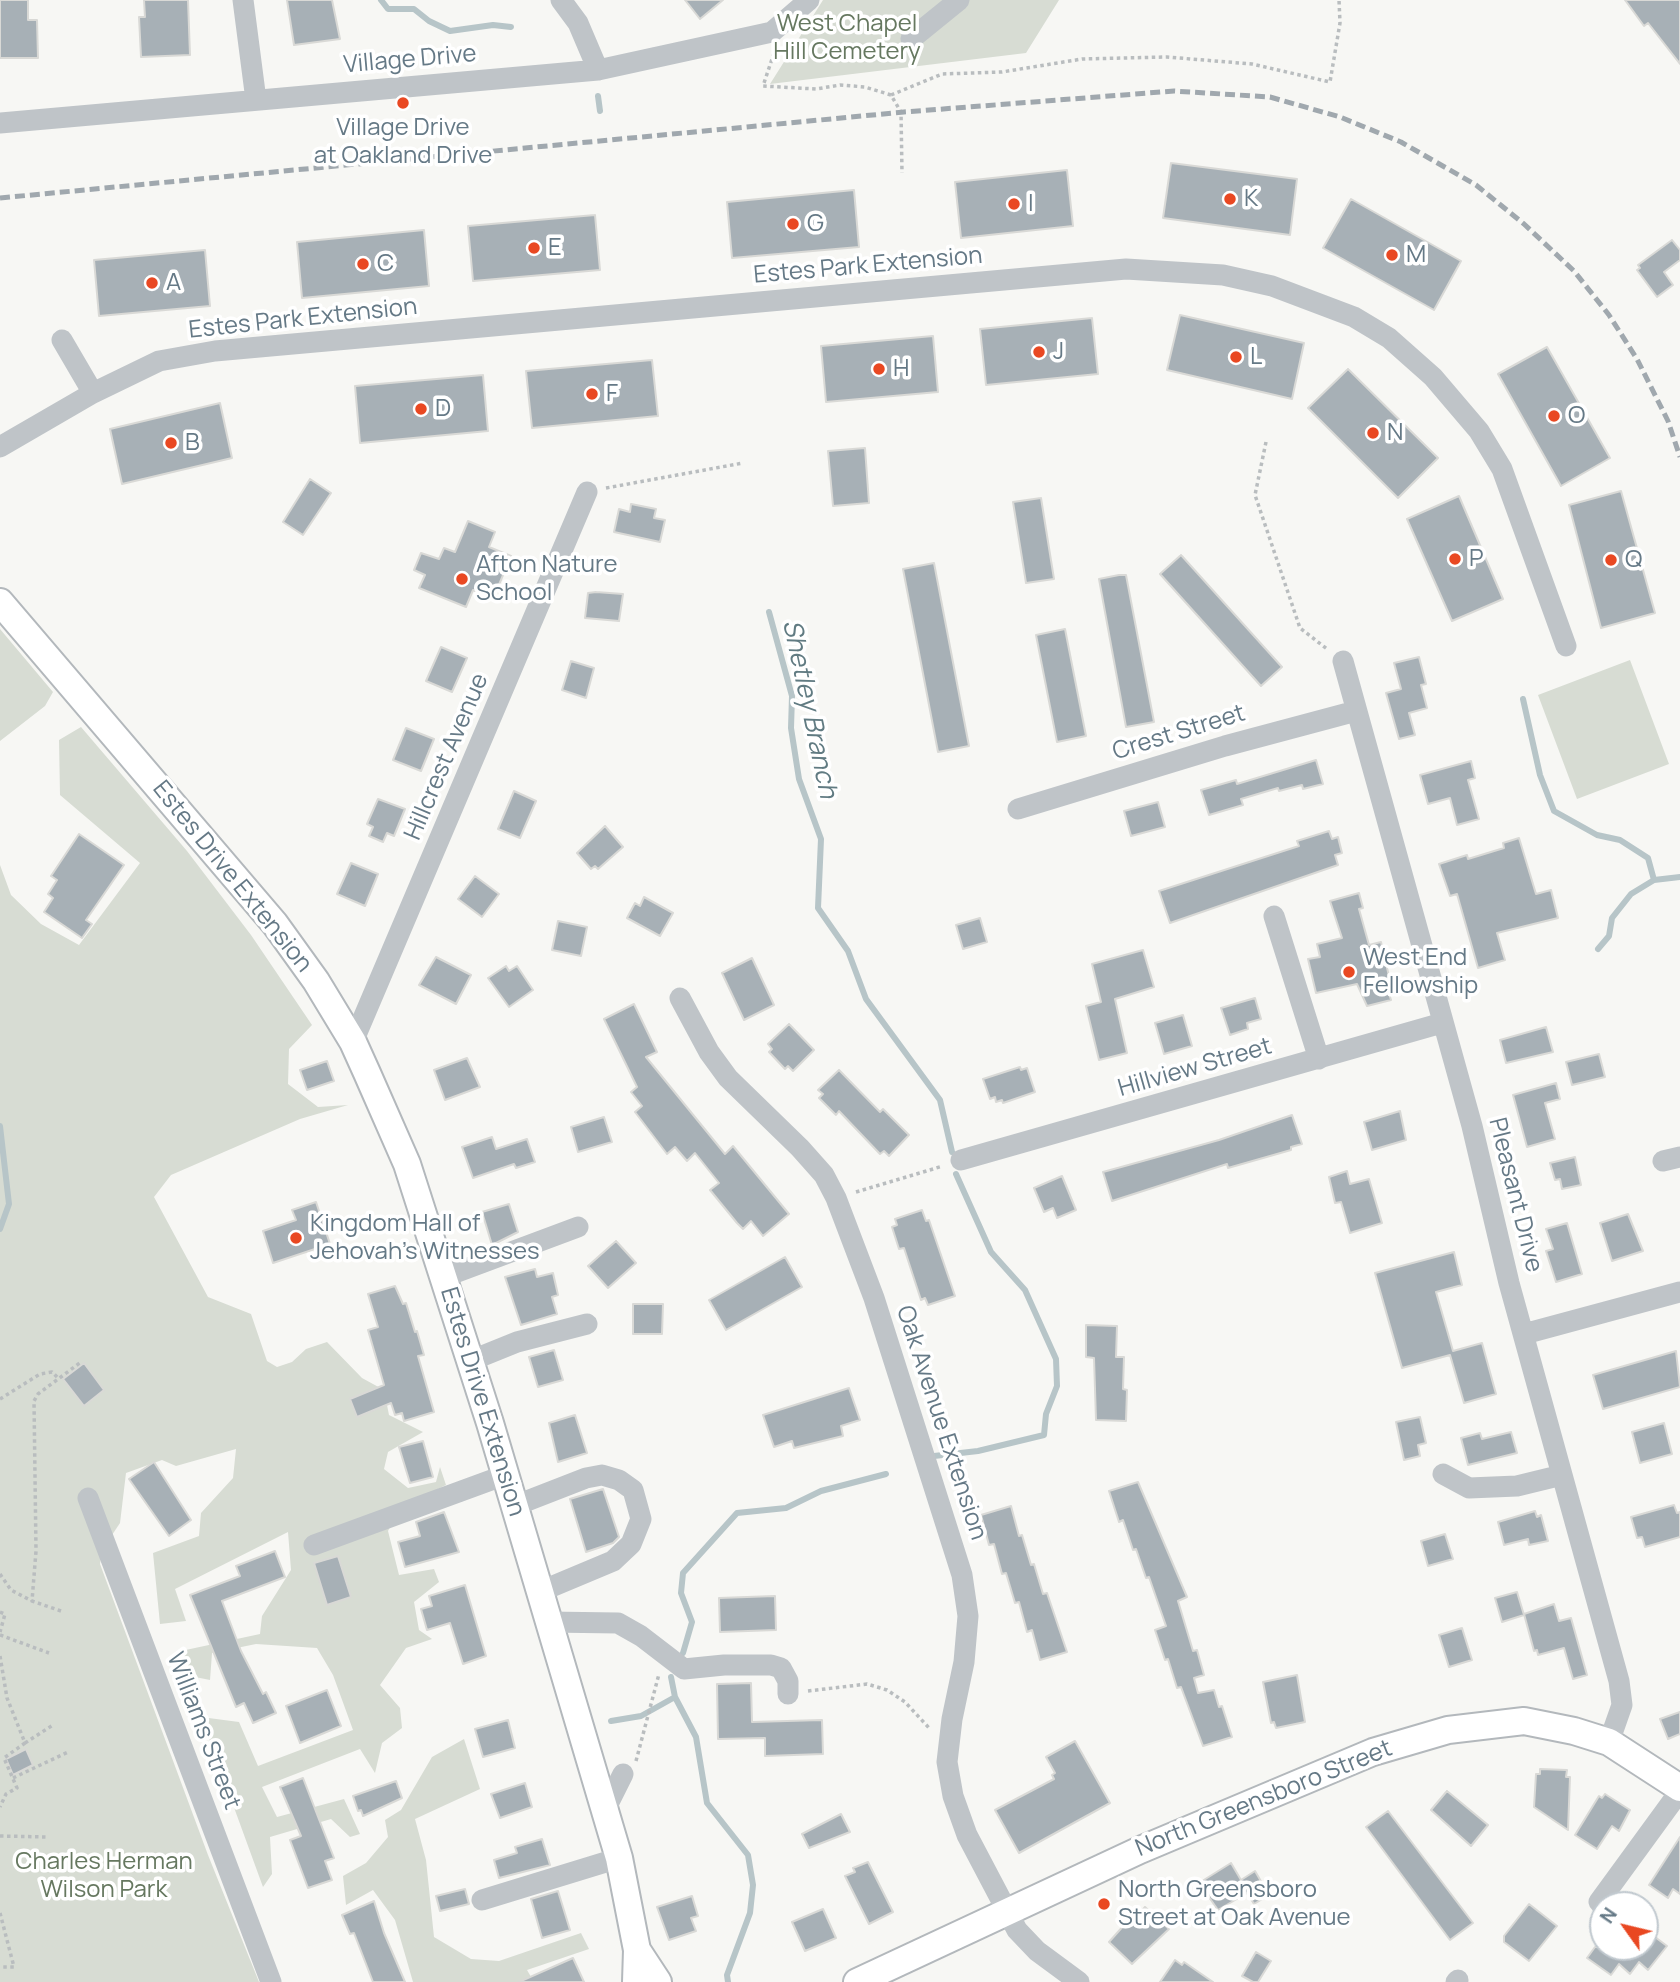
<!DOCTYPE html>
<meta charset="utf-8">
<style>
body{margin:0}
#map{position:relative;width:1680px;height:1982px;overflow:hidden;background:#f7f7f4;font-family:Manrope,sans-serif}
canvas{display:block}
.north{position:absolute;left:1589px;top:1891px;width:70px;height:70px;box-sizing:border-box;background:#fff;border:2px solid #c1c9cf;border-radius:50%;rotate:304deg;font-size:19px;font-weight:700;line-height:28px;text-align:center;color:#657986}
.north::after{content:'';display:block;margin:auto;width:24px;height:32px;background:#e94822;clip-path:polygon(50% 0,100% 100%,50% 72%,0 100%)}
</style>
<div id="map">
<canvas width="1680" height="1982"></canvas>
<div class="north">N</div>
</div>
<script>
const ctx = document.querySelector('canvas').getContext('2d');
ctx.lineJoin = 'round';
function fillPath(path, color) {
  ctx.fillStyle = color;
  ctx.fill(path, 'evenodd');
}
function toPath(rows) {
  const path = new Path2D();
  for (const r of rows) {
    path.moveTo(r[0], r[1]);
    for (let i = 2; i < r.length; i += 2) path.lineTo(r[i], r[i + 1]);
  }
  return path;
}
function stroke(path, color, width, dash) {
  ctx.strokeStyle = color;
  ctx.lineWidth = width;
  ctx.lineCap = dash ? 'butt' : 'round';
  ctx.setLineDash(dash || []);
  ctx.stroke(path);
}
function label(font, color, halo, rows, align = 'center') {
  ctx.font = font + ' Manrope,sans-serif';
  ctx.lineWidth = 7;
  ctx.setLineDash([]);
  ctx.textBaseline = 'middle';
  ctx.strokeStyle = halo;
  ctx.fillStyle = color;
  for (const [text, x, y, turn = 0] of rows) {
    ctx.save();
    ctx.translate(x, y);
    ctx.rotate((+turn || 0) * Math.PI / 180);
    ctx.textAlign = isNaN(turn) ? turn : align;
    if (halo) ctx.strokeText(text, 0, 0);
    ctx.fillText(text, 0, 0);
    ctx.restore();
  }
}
const green = toPath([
 [823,0,1059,0,1026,53,770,84],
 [0,629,53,692,45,706,0,741],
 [1630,660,1669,764,1577,799,1538,695],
 [81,727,187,851,251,935,312,1025,289,1049,288,1084,318,1107,348,1105,300,1119,171,1175,154,1197,208,1297,251,1314,267,1361,277,1367,292,1362,306,1349,327,1342,362,1378,384,1390,389,1415,423,1432,388,1452,384,1469,408,1488,436,1482,440,1467,446,1485,400,1508,388,1531,399,1575,434,1569,439,1582,414,1602,419,1630,432,1639,406,1648,380,1685,400,1708,402,1728,382,1743,375,1773,360,1749,262,1787,277,1817,344,1799,360,1834,350,1837,331,1819,270,1837,272,1874,263,1887,201,1717,239,1722,258,1766,353,1730,333,1675,317,1648,256,1644,212,1653,210,1680,180,1674,181,1651,260,1634,262,1616,291,1570,288,1532,175,1589,186,1621,160,1624,153,1553,199,1536,201,1513,233,1478,236,1449,176,1466,162,1460,126,1473,120,1523,102,1550,100,1564,208,1855,259,1982,0,1982,0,865,11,895,41,924,79,945,140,863,60,795,59,740],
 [464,1739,480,1789,415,1819,426,1860,434,1937,471,1959,499,1961,581,1933,589,1949,527,1970,534,1982,413,1982,395,1920,373,1890,346,1905,343,1876,366,1863,388,1837,385,1820,401,1810,432,1757]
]);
const stream = toPath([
 [381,0,388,9,414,9,429,21,450,31,493,25,511,27],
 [598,96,600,111],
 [769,612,792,696,791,728,799,779,821,839,818,908,848,951,866,999,940,1100,952,1152],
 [1523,699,1540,775,1554,811,1597,835,1620,840,1648,858,1654,880],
 [1598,949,1609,936,1612,918,1631,894,1654,880,1680,877],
 [0,1126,9,1204,0,1229],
 [934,1456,978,1451,1044,1435,1046,1414,1057,1386,1056,1359,1025,1290,991,1252,956,1174],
 [683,1653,692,1622,681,1593,683,1573,737,1513,786,1508,821,1491,886,1474],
 [671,1677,675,1697,696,1737,707,1803,748,1855,753,1885,750,1913,727,1975,728,1982],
 [611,1721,641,1716,675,1697]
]);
const building = toPath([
 [0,0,28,0,28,20,37,20,38,58,0,58,0,0],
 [144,0,188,0,190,55,141,57,139,17,145,17,144,0],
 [287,0,332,0,340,39,294,45,287,0],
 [685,0,723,0,700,19,685,0],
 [1625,0,1680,0,1680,64,1648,23,1644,26,1625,0],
 [1171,163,1297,179,1290,235,1163,218,1171,163],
 [1067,170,1073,226,961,238,955,182,1067,170],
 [854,190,859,247,732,258,727,202,854,190],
 [1351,199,1461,261,1434,310,1323,248,1351,199],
 [595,215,600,270,473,281,468,226,595,215],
 [424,230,429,286,302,298,297,242,424,230],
 [1672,240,1680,250,1680,260,1664,272,1673,285,1657,297,1637,270,1640,268,1638,265,1672,240],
 [205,250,210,306,99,316,94,260,205,250],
 [1180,315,1304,343,1292,399,1167,370,1180,315],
 [1092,318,1098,374,986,385,980,329,1092,318],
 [933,336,938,392,826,402,821,346,933,336],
 [1547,347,1610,458,1561,486,1498,374,1547,347],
 [652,360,658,416,532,428,526,371,652,360],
 [1348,369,1438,458,1398,498,1308,408,1348,369],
 [483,375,488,431,360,443,355,386,483,375],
 [220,403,232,458,122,484,110,429,220,403],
 [865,448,869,503,833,506,828,451,865,448],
 [310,479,331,493,303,535,283,522,310,479],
 [1621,491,1655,613,1601,628,1569,505,1621,491],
 [1459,496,1503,599,1452,621,1407,519,1459,496],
 [1041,498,1054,579,1026,583,1013,502,1041,498],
 [631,504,656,509,654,518,665,520,660,542,614,532,619,509,630,512,631,504],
 [468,521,495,532,489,547,511,556,493,599,473,590,466,607,419,588,425,575,414,570,421,553,439,559,444,548,455,552,468,521],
 [1181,555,1282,667,1261,686,1160,574,1181,555],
 [934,563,969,746,938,752,903,569,934,563],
 [1119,575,1126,575,1154,722,1126,727,1099,579,1119,575],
 [596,592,623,594,619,621,585,618,588,593,596,592],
 [1065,629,1086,736,1057,742,1036,635,1065,629],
 [441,647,467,658,452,692,426,681,441,647],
 [1419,657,1426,684,1421,685,1427,708,1409,713,1415,735,1399,739,1386,693,1401,689,1394,663,1419,657],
 [571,661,594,668,586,698,562,690,571,661],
 [406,728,434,739,421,771,393,760,406,728],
 [1316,760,1323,784,1303,789,1302,785,1279,791,1278,788,1241,799,1243,805,1209,815,1201,790,1236,780,1237,784,1316,760],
 [1471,761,1475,778,1468,780,1479,819,1457,825,1450,798,1428,804,1420,775,1471,761],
 [514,791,536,801,520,838,498,829,514,791],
 [378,799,405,809,394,836,387,833,383,842,369,836,373,827,367,824,378,799],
 [1158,802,1165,827,1131,836,1124,811,1158,802],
 [605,826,623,847,598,869,595,866,591,869,577,853,605,826],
 [1329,831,1332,839,1338,837,1342,853,1335,855,1338,865,1170,923,1159,891,1299,846,1297,841,1329,831],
 [79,834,124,865,86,920,92,924,82,938,44,912,53,898,48,894,57,880,51,876,79,834],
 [1519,838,1536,894,1551,890,1558,918,1497,933,1505,960,1478,968,1457,894,1450,896,1439,864,1467,855,1468,859,1504,848,1503,843,1519,838],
 [351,863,378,874,365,906,337,894,351,863],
 [475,876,499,894,482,917,458,899,475,876],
 [1359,893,1363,908,1359,909,1369,945,1381,942,1392,989,1388,990,1391,1000,1367,1006,1357,984,1316,993,1308,959,1320,957,1317,944,1342,938,1330,901,1359,893],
 [644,897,673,913,660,936,627,918,635,903,640,906,644,897],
 [980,918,987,942,963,949,956,925,980,918],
 [558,921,587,927,581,956,552,950,558,921],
 [1143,950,1154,987,1115,999,1127,1053,1099,1060,1086,1006,1101,1002,1092,964,1143,950],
 [436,957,471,975,456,1004,419,985,436,957],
 [752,958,774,1005,744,1020,722,973,752,958],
 [506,966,509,971,517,966,533,990,509,1007,488,978,506,966],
 [1255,998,1261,1019,1247,1023,1248,1029,1230,1035,1221,1008,1255,998],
 [634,1004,657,1052,646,1057,725,1154,733,1146,789,1214,763,1236,751,1221,743,1229,737,1223,710,1190,719,1183,695,1153,687,1161,675,1147,667,1154,635,1112,642,1106,631,1092,637,1087,604,1019,634,1004],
 [1183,1015,1192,1046,1164,1054,1155,1023,1183,1015],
 [789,1024,814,1050,793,1071,788,1066,785,1069,769,1052,772,1049,768,1044,789,1024],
 [1546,1027,1553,1052,1506,1063,1500,1040,1546,1027],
 [1599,1054,1605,1077,1572,1085,1566,1062,1599,1054],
 [467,1058,480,1087,445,1100,434,1070,467,1058],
 [327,1061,334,1081,307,1090,300,1070,327,1061],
 [1020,1067,1021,1070,1027,1068,1035,1092,1003,1103,1002,1100,996,1102,995,1097,990,1099,983,1079,1020,1067],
 [839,1070,880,1112,883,1109,909,1135,889,1156,884,1151,880,1154,839,1111,836,1115,819,1098,823,1094,818,1090,839,1070],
 [1556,1083,1560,1099,1545,1103,1555,1139,1527,1147,1513,1095,1556,1083],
 [1400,1111,1406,1140,1372,1150,1364,1122,1400,1111],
 [1292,1115,1302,1144,1291,1147,1291,1150,1228,1168,1227,1164,1112,1201,1103,1172,1219,1140,1292,1115],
 [604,1117,612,1142,578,1152,571,1127,604,1117],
 [492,1137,496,1149,527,1139,535,1162,516,1168,514,1164,473,1178,462,1147,492,1137],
 [1575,1157,1581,1185,1562,1189,1560,1179,1555,1180,1550,1163,1575,1157],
 [1347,1171,1350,1184,1369,1179,1382,1223,1350,1233,1341,1202,1335,1203,1329,1177,1347,1171],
 [1062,1176,1076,1210,1057,1218,1053,1208,1044,1212,1034,1188,1062,1176],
 [316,1202,330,1244,273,1263,263,1231,296,1220,292,1210,316,1202],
 [509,1204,518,1232,492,1245,482,1212,509,1204],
 [922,1210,926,1221,929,1220,955,1296,928,1305,925,1298,921,1300,904,1248,899,1249,892,1227,897,1225,895,1219,922,1210],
 [1628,1214,1643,1251,1612,1261,1600,1223,1628,1214],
 [1567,1223,1582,1274,1556,1282,1546,1251,1553,1249,1546,1229,1567,1223],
 [616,1241,636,1263,608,1288,588,1266,616,1241],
 [1454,1252,1462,1285,1436,1292,1453,1351,1482,1343,1496,1394,1464,1403,1450,1355,1402,1368,1375,1273,1454,1252],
 [785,1257,802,1287,726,1330,709,1300,785,1257],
 [535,1269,537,1277,553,1273,558,1295,552,1297,557,1314,521,1325,505,1277,535,1269],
 [395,1286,403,1304,406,1303,415,1332,417,1331,424,1355,418,1356,434,1412,404,1421,402,1413,395,1415,391,1403,357,1417,350,1399,384,1385,368,1330,378,1327,368,1294,395,1286],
 [633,1304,663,1304,662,1334,633,1334,633,1304],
 [1086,1325,1117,1326,1116,1357,1124,1357,1123,1389,1127,1390,1126,1421,1096,1420,1094,1358,1086,1357,1086,1325],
 [554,1350,563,1380,538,1387,529,1357,554,1350],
 [1676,1351,1680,1387,1603,1409,1593,1375,1676,1351],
 [84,1363,104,1390,84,1406,63,1379,84,1363],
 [849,1388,860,1420,841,1426,843,1436,794,1448,792,1441,774,1447,763,1415,849,1388],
 [575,1415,587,1453,558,1462,549,1423,575,1415],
 [1420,1417,1426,1443,1418,1445,1420,1456,1404,1460,1396,1422,1420,1417],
 [1664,1423,1672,1454,1640,1463,1632,1432,1664,1423],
 [1511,1432,1517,1453,1468,1465,1461,1438,1480,1433,1482,1439,1511,1432],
 [423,1441,433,1477,410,1483,399,1447,423,1441],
 [154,1462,191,1520,169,1536,129,1479,154,1462],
 [1138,1482,1187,1597,1178,1601,1193,1651,1197,1650,1204,1675,1194,1678,1198,1693,1214,1690,1219,1707,1222,1706,1232,1737,1203,1746,1181,1687,1177,1688,1168,1659,1165,1660,1155,1630,1166,1626,1149,1577,1146,1578,1136,1549,1133,1550,1123,1520,1119,1522,1109,1491,1138,1482],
 [603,1489,619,1537,613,1543,586,1552,570,1499,603,1489],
 [1674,1505,1677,1513,1680,1512,1680,1537,1645,1547,1642,1537,1637,1538,1631,1517,1674,1505],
 [1011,1506,1019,1536,1022,1535,1031,1565,1034,1564,1043,1594,1047,1593,1067,1652,1040,1660,1032,1630,1027,1632,1019,1602,1015,1603,1006,1573,1002,1574,994,1544,989,1545,981,1515,1011,1506],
 [1535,1511,1537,1517,1541,1515,1548,1541,1529,1545,1528,1539,1504,1545,1498,1522,1535,1511],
 [444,1512,459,1552,405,1567,398,1542,420,1536,416,1522,444,1512],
 [1445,1534,1453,1559,1428,1566,1421,1541,1445,1534],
 [275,1551,285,1577,222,1601,241,1651,263,1694,266,1692,276,1713,253,1723,244,1703,236,1707,190,1595,240,1576,236,1566,275,1551],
 [338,1556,351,1597,327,1605,314,1563,338,1556],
 [465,1585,486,1656,463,1664,450,1623,427,1630,421,1609,432,1606,429,1596,465,1585],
 [1517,1592,1524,1615,1502,1622,1495,1598,1517,1592],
 [775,1596,776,1630,720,1632,719,1598,775,1596],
 [1554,1604,1559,1621,1571,1618,1587,1675,1573,1679,1564,1648,1538,1655,1537,1650,1534,1651,1524,1614,1554,1604],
 [1462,1628,1472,1660,1449,1667,1439,1635,1462,1628],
 [1297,1675,1305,1722,1276,1728,1274,1722,1271,1723,1263,1682,1297,1675],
 [751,1683,752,1722,822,1720,823,1754,765,1756,765,1738,718,1739,717,1684,751,1683],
 [327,1690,341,1726,300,1743,286,1706,327,1690],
 [1680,1712,1680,1734,1668,1739,1660,1719,1680,1712],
 [508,1720,515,1748,483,1757,475,1729,508,1720],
 [1075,1741,1110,1803,1019,1853,995,1810,1054,1779,1052,1775,1055,1773,1046,1757,1075,1741],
 [26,1749,33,1765,13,1775,6,1759,26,1749],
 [1540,1769,1567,1770,1566,1777,1570,1777,1568,1830,1534,1807,1536,1774,1540,1774,1540,1769],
 [303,1778,334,1858,325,1861,332,1880,308,1888,290,1840,301,1836,280,1787,303,1778],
 [396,1781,402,1798,363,1816,361,1810,358,1811,353,1796,396,1781],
 [525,1783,532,1807,500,1818,491,1794,525,1783],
 [1447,1791,1488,1825,1471,1846,1431,1810,1447,1791],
 [1605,1794,1630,1810,1619,1831,1612,1826,1597,1849,1575,1835,1599,1796,1602,1798,1605,1794],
 [1388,1811,1473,1923,1450,1940,1366,1827,1388,1811],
 [841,1814,850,1832,809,1848,802,1834,841,1814],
 [1680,1837,1680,1894,1673,1889,1668,1898,1649,1885,1680,1837],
 [542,1839,550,1865,499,1878,494,1860,517,1853,515,1847,542,1839],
 [868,1862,893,1912,869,1924,845,1876,855,1872,853,1868,868,1862],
 [1231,1863,1241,1880,1255,1871,1269,1895,1254,1904,1247,1893,1218,1910,1199,1883,1231,1863],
 [465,1889,469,1904,440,1911,436,1896,465,1889],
 [558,1891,570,1930,542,1938,531,1899,558,1891],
 [692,1896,698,1916,691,1918,696,1931,669,1940,657,1907,692,1896],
 [374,1901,384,1933,405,1982,373,1982,354,1933,350,1934,342,1915,374,1901],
 [1529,1904,1557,1926,1529,1961,1504,1942,1504,1936,1529,1904],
 [1145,1907,1169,1929,1132,1964,1109,1942,1134,1914,1137,1916,1145,1907],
 [823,1909,836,1938,805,1951,792,1922,823,1909],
 [1651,1934,1667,1946,1648,1970,1639,1962,1630,1974,1619,1964,1611,1975,1587,1958,1595,1947,1645,1947,1651,1934],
 [1256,1952,1271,1961,1258,1982,1253,1982,1242,1976,1256,1952],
 [573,1958,584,1982,519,1982,573,1958],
 [1175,1960,1182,1965,1184,1962,1213,1982,1160,1982,1175,1960]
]);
const path = toPath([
 [774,53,763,86,816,89,840,85,865,87,891,95,901,112,902,173],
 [891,95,942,74,1002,72,1082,59,1167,57,1252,64,1330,82,1340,23,1339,0],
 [1266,442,1255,495,1300,628,1327,649],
 [606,488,743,463],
 [856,1192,943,1166],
 [0,1399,40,1374,52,1372,59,1379],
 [0,1574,11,1590,32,1601],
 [61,1611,32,1601,36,1551,34,1401,38,1394,81,1362],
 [0,1612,5,1614,0,1632],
 [0,1635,49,1653],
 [0,1656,7,1698,25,1743,4,1758,17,1788,6,1794,0,1807],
 [808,1691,867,1684,887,1690,905,1702,930,1729],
 [25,1743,53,1725],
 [636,1761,659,1674],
 [13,1778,68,1752],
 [0,1836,47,1837],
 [0,1913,14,1967,0,1967]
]);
const minor = toPath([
 [243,0,256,100],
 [561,0,578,23,598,70],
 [911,39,959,0],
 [0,123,598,70,772,32,809,0],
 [62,340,93,393],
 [0,447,93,393,159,361,215,351,1126,269,1223,275,1272,286,1354,317,1389,338,1433,377,1479,431,1502,469,1566,646],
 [1343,661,1472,1126,1509,1283,1619,1681,1622,1705,1609,1742],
 [1018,809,1225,746,1356,711],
 [1274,916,1319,1059],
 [680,998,709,1052,728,1078,800,1148,824,1175,836,1198,874,1298,962,1575,968,1616,964,1662,952,1719,947,1762,953,1796,967,1835,1017,1930,1037,1951,1079,1982],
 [353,1042,587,492],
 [961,1160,1442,1023],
 [1663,1161,1680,1157],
 [444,1277,578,1227],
 [1524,1334,1680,1292],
 [470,1361,517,1342,587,1324],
 [1443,1474,1469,1488,1517,1486,1562,1475],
 [88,1498,271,1982],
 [514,1506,586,1478,602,1475,619,1480,633,1490,641,1519,631,1544,613,1561,539,1592],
 [314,1545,505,1475],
 [548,1622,618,1623,641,1636,684,1669,724,1665,771,1665,781,1668,788,1681,788,1694],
 [605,1810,623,1774],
 [482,1900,619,1858],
 [1599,1902,1680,1791],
 [1456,1982,1458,1980]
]);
const major = toPath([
 [0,602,275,924,316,981,353,1042,367,1073,407,1164,490,1423,619,1858,637,1950,636,1982],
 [637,1950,658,1982],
 [857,1982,1140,1850,1373,1752,1448,1730,1524,1721,1574,1731,1609,1742,1680,1788]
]);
const rail = toPath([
 [0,198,904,112,1174,91,1270,97,1340,117,1401,142,1476,185,1524,224,1574,271,1609,315,1637,359,1668,421,1680,457]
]);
const markers = [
 [403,103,7,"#e94822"],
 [1230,199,7,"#e94822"],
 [1014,204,7,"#e94822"],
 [793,224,7,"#e94822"],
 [534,248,7,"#e94822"],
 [1392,255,7,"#e94822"],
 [363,264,7,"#e94822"],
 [152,283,7,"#e94822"],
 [1039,352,7,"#e94822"],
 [1236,357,7,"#e94822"],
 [879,369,7,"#e94822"],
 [592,394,7,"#e94822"],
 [421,409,7,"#e94822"],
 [1554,416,7,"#e94822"],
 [1373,433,7,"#e94822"],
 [171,443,7,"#e94822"],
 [1455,559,7,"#e94822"],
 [1611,560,7,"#e94822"],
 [462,579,7,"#e94822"],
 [1349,972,7,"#e94822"],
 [296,1238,7,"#e94822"],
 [1104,1904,7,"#e94822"]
];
const parkNames = [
 ["West Chapel",847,24],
 ["Hill Cemetery",847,52],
 ["Charles Herman",104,1862],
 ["Wilson Park",104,1890]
];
const streetNames = [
 ["Village Drive",410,60,-5],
 ["Estes Park Extension",868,266,-5],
 ["Estes Park Extension",303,319,-6],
 ["Crest Street",1179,733,-17],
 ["Hillcrest Avenue",447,757,-67],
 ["Estes Drive Extension",232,877,51],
 ["Hillview Street",1195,1068,-16],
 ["Pleasant Drive",1515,1195,76],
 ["Estes Drive Extension",482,1402,73],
 ["Oak Avenue Extension",941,1423,72],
 ["Williams Street",203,1731,69],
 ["North Greensboro Street",1264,1799,-22]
];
const poiNames = [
 ["Village Drive",403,128,"center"],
 ["at Oakland Drive",403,156,"center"],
 ["K",1244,199],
 ["I",1028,204],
 ["G",807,224],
 ["E",548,248],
 ["M",1406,255],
 ["C",377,264],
 ["A",166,283],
 ["J",1053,352],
 ["L",1250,357],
 ["H",893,369],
 ["F",606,394],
 ["D",435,409],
 ["O",1568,416],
 ["N",1387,433],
 ["B",185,443],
 ["P",1469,559],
 ["Q",1625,560],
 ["Afton Nature",476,565],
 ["School",476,593],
 ["West End",1363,958],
 ["Fellowship",1363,986],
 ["Kingdom Hall of",310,1224],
 ["Jehovah’s Witnesses",310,1252],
 ["North Greensboro",1118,1890],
 ["Street at Oak Avenue",1118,1918]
];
const waterNames = [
 ["Shetley Branch",809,709,78]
];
fillPath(green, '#d7dcd3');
stroke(stream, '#b7c5c8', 6);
fillPath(building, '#a7b0b6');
stroke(building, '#d9d9d6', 2);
stroke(major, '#b3b8bc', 30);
stroke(path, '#b9bdbf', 3.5, [3.5, 3.5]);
stroke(minor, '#bfc4c8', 21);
stroke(major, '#fff', 26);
stroke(rail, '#a0a8ae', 5, [10, 5]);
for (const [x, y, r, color] of markers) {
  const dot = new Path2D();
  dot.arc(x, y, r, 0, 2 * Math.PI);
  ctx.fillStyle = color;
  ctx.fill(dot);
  stroke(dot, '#fff', 2.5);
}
label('24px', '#667860', '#fff', parkNames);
label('24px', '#657986', '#fff', streetNames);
label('24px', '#657986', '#fff', poiNames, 'left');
label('italic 26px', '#617b82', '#fff', waterNames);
</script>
